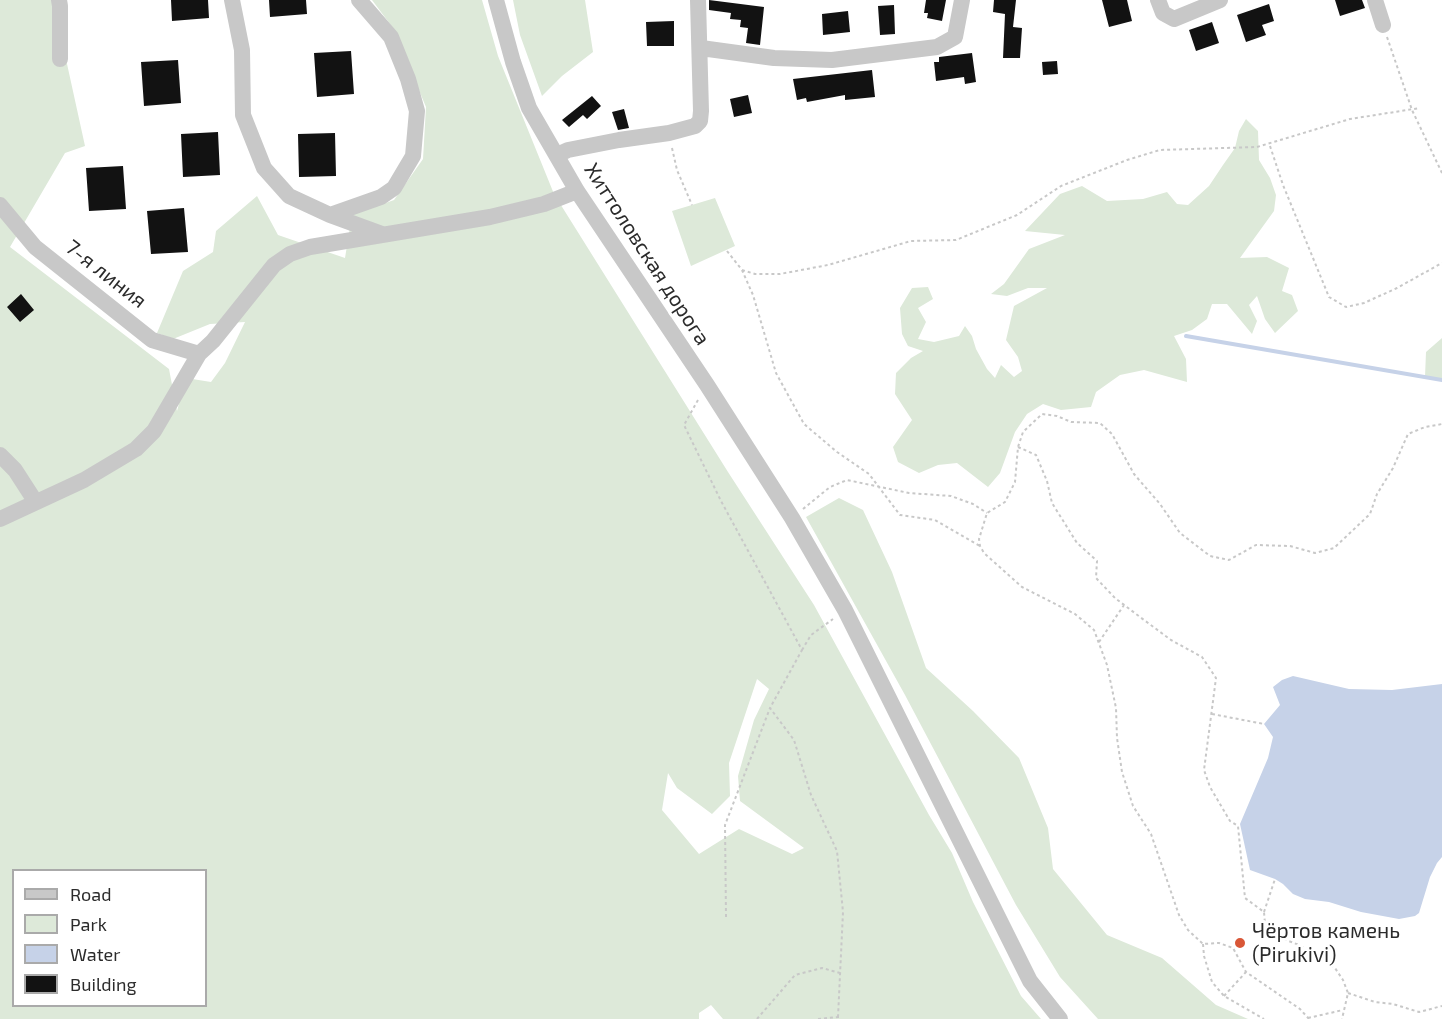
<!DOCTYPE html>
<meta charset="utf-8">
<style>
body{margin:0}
#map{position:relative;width:1442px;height:1019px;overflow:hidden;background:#fff;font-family:"Exo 2",sans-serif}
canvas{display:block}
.legend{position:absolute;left:12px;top:869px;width:195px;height:138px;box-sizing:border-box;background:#fff;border:2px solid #aaa;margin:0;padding:8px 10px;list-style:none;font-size:18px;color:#2b2b2b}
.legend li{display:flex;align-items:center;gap:12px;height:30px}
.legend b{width:30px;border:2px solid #aaa}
</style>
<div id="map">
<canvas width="1442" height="1019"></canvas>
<ul class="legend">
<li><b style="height:8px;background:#c8c8c8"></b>Road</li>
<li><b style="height:16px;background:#dde9d9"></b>Park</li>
<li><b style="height:16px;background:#c6d2e8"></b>Water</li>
<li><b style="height:16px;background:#121212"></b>Building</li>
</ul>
</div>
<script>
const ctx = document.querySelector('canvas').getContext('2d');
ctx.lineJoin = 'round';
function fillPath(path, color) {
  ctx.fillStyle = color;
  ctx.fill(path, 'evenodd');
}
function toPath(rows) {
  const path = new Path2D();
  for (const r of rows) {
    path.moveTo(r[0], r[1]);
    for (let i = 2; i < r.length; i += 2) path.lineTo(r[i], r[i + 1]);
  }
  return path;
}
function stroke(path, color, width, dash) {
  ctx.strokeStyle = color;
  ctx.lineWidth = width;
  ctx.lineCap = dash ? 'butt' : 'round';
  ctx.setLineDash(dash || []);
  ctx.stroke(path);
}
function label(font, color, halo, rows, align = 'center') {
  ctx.font = font + ' "Exo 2",sans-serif';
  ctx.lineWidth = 6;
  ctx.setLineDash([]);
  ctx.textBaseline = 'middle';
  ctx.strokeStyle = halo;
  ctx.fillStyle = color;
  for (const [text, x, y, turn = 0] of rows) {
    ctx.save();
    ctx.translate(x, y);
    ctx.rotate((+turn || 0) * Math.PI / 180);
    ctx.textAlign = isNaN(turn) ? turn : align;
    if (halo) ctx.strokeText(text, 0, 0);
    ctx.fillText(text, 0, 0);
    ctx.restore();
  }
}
const green = toPath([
 [0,0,53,0,85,146,65,153,10,247,169,369,177,411,186,378,211,382,225,363,245,322,210,324,173,339,157,333,183,271,213,252,216,231,257,196,278,235,345,258,352,215,394,200,423,159,426,107,393,28,372,0,482,0,498,56,554,194,728,472,814,605,929,815,952,853,973,902,1021,996,1041,1019,723,1019,711,1005,699,1013,699,1019,0,1019],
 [757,679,769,689,754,720,738,776,740,801,804,848,792,854,739,829,699,854,662,810,668,773,677,788,712,814,730,796,729,763],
 [14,870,206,870,206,1006,14,1006],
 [513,0,585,0,593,52,562,76,542,96,520,35],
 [1246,119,1258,131,1259,160,1270,178,1276,195,1274,211,1240,258,1267,257,1289,268,1282,291,1292,295,1298,311,1275,333,1265,319,1257,296,1249,305,1257,321,1252,334,1227,304,1212,304,1207,319,1192,330,1174,336,1186,359,1187,382,1144,370,1120,375,1096,392,1091,407,1061,410,1043,404,1027,414,1015,432,1000,473,988,487,957,463,938,465,919,473,898,462,893,447,912,420,895,394,896,373,911,358,923,351,908,346,902,334,900,308,912,288,928,287,933,299,918,308,926,322,918,339,934,342,959,336,965,326,972,336,976,349,987,369,995,378,1001,365,1014,377,1022,371,1018,357,1006,340,1014,306,1047,288,1028,288,1007,296,991,294,1004,284,1029,249,1065,235,1025,231,1060,194,1082,186,1107,201,1143,199,1167,192,1177,204,1188,205,1209,186,1223,165,1235,148,1239,131],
 [715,198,735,246,691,266,672,211],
 [1442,338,1442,380,1425,377,1426,352],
 [839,498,863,510,892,572,926,668,973,711,1019,758,1048,828,1053,869,1107,935,1162,958,1216,1005,1248,1019,1098,1019,1060,977,1016,905,905,695,806,517]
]);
const water = toPath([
 [1293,676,1349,689,1392,690,1442,684,1442,857,1437,863,1430,877,1419,913,1415,916,1399,919,1361,912,1329,902,1305,899,1293,894,1283,884,1275,879,1250,870,1240,824,1268,758,1273,737,1264,724,1280,705,1273,687,1282,680]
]);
const stream = toPath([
 [1186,336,1442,380]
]);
const building = toPath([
 [171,0,208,0,209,18,172,21],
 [269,0,306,0,307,14,270,17],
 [709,0,764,7,760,45,746,43,748,28,740,27,741,20,730,19,731,13,709,10],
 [926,0,946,0,942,21,927,18,928,13,924,13],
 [994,0,1016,0,1013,27,1022,28,1020,58,1003,58,1005,14,993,12],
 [1102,0,1127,0,1132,21,1109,27],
 [1335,0,1362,0,1365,8,1340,16],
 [1269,4,1274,21,1262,25,1266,35,1246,42,1237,15],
 [894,5,895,34,880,35,878,6],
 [848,11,850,32,823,35,822,14],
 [674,21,674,46,647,46,646,22],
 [1212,22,1219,43,1196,51,1189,30],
 [351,51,354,94,317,97,314,53],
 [972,53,976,82,965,84,964,77,936,81,934,62,939,62,939,57],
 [178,60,181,103,144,106,141,62],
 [1057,61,1058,74,1043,75,1042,62],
 [872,70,875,97,845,100,845,95,807,102,806,98,797,100,793,79],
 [748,95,752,113,734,117,730,99],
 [592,96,601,106,587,119,583,115,569,127,562,120],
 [624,109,629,128,618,130,612,112],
 [218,132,220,175,183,177,181,134],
 [335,133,336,176,299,177,298,134],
 [123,166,126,209,89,211,86,168],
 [184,208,188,252,151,254,147,211],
 [21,294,34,310,20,322,7,307]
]);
const path = toPath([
 [1387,37,1412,110,1442,173],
 [1270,146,1283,185,1329,297,1346,307,1364,303,1397,288,1442,263],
 [672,148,677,170,692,205],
 [727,251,742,270,753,295,776,373,804,424,837,452,869,474,900,515,935,520,980,546],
 [742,270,755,274,780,274,828,265,911,241,956,240,1017,215,1061,186,1127,160,1160,150,1257,147,1350,119,1420,108],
 [698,400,684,425,721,501,802,650,770,708,794,740,811,795,837,851,843,912,838,1017],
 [1018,447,1036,455,1047,481,1052,503,1077,543,1097,561,1096,578,1115,598,1140,617,1171,640,1202,657,1216,678,1204,770,1210,787,1230,821,1238,826,1245,898,1264,912,1265,924,1276,936,1299,945,1318,955,1335,968,1343,980,1348,993,1342,1019],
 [803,509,830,487,847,480,909,493,951,496,973,504,987,513],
 [1099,642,1124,605],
 [802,650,811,635,833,619],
 [1212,714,1264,724],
 [1264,912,1275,879],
 [726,917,725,825,770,708],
 [1203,944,1204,956,1212,982,1224,996,1264,1019],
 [1348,993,1375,1002,1393,1004,1419,1012,1442,1006],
 [1224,996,1246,972],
 [1308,1018,1343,1010],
 [757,1019,795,975,822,968,840,973],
 [818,1019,838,1017,838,1019],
 [1309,1019,1300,1009,1246,972,1233,948,1219,943,1203,944,1188,930,1179,915,1151,834,1133,806,1122,772,1117,738,1116,708,1107,665,1094,630,1075,614,1022,587,984,553,980,546,979,539,987,513,1005,502,1015,482,1018,447,1023,432,1042,414,1057,416,1071,422,1100,423,1112,434,1134,474,1160,504,1180,533,1210,556,1229,560,1256,545,1290,546,1315,553,1334,548,1370,514,1377,494,1393,468,1408,434,1425,427,1442,424]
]);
const minor = toPath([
 [59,0,60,6,60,59],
 [232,0,242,50,243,115,264,168,289,196,330,215,382,234],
 [496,0,513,62,529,108,577,191,707,385,792,518,845,610,1030,981,1060,1019],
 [1158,0,1163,13,1174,19,1220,0],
 [1375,0,1383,25],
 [701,48,774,58,832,60,937,47,955,37,962,0],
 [557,155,568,150,619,140,669,133,695,126,700,121,701,111,698,0],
 [0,205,35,247,152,340,199,354],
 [330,215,381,197,394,188,413,156,417,111,408,79,391,37,359,0],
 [0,455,15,470,35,501],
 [0,519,84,480,136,449,154,431,199,354,213,341,274,265,290,254,310,247,490,217,544,204,577,191]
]);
const markers = [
 [1240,943,6,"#d95737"]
];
const streetNames = [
 ["Хиттоловская дорога",647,254,57],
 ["7-я линия",106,274,38]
];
const poiNames = [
 ["Чёртов камень",1252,931],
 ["(Pirukivi)",1252,955]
];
fillPath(green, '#dde9d9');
fillPath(water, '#c6d2e8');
stroke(stream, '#c6d2e8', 4);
fillPath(building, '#121212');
stroke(path, '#c8c8c8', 2, [3, 3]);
stroke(minor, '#c8c8c8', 16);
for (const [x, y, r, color] of markers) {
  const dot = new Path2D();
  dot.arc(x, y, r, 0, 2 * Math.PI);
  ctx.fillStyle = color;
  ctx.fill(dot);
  stroke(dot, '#fff', 2);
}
label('21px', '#2b2b2b', '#fff', streetNames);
label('21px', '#2b2b2b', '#fff', poiNames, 'left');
</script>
